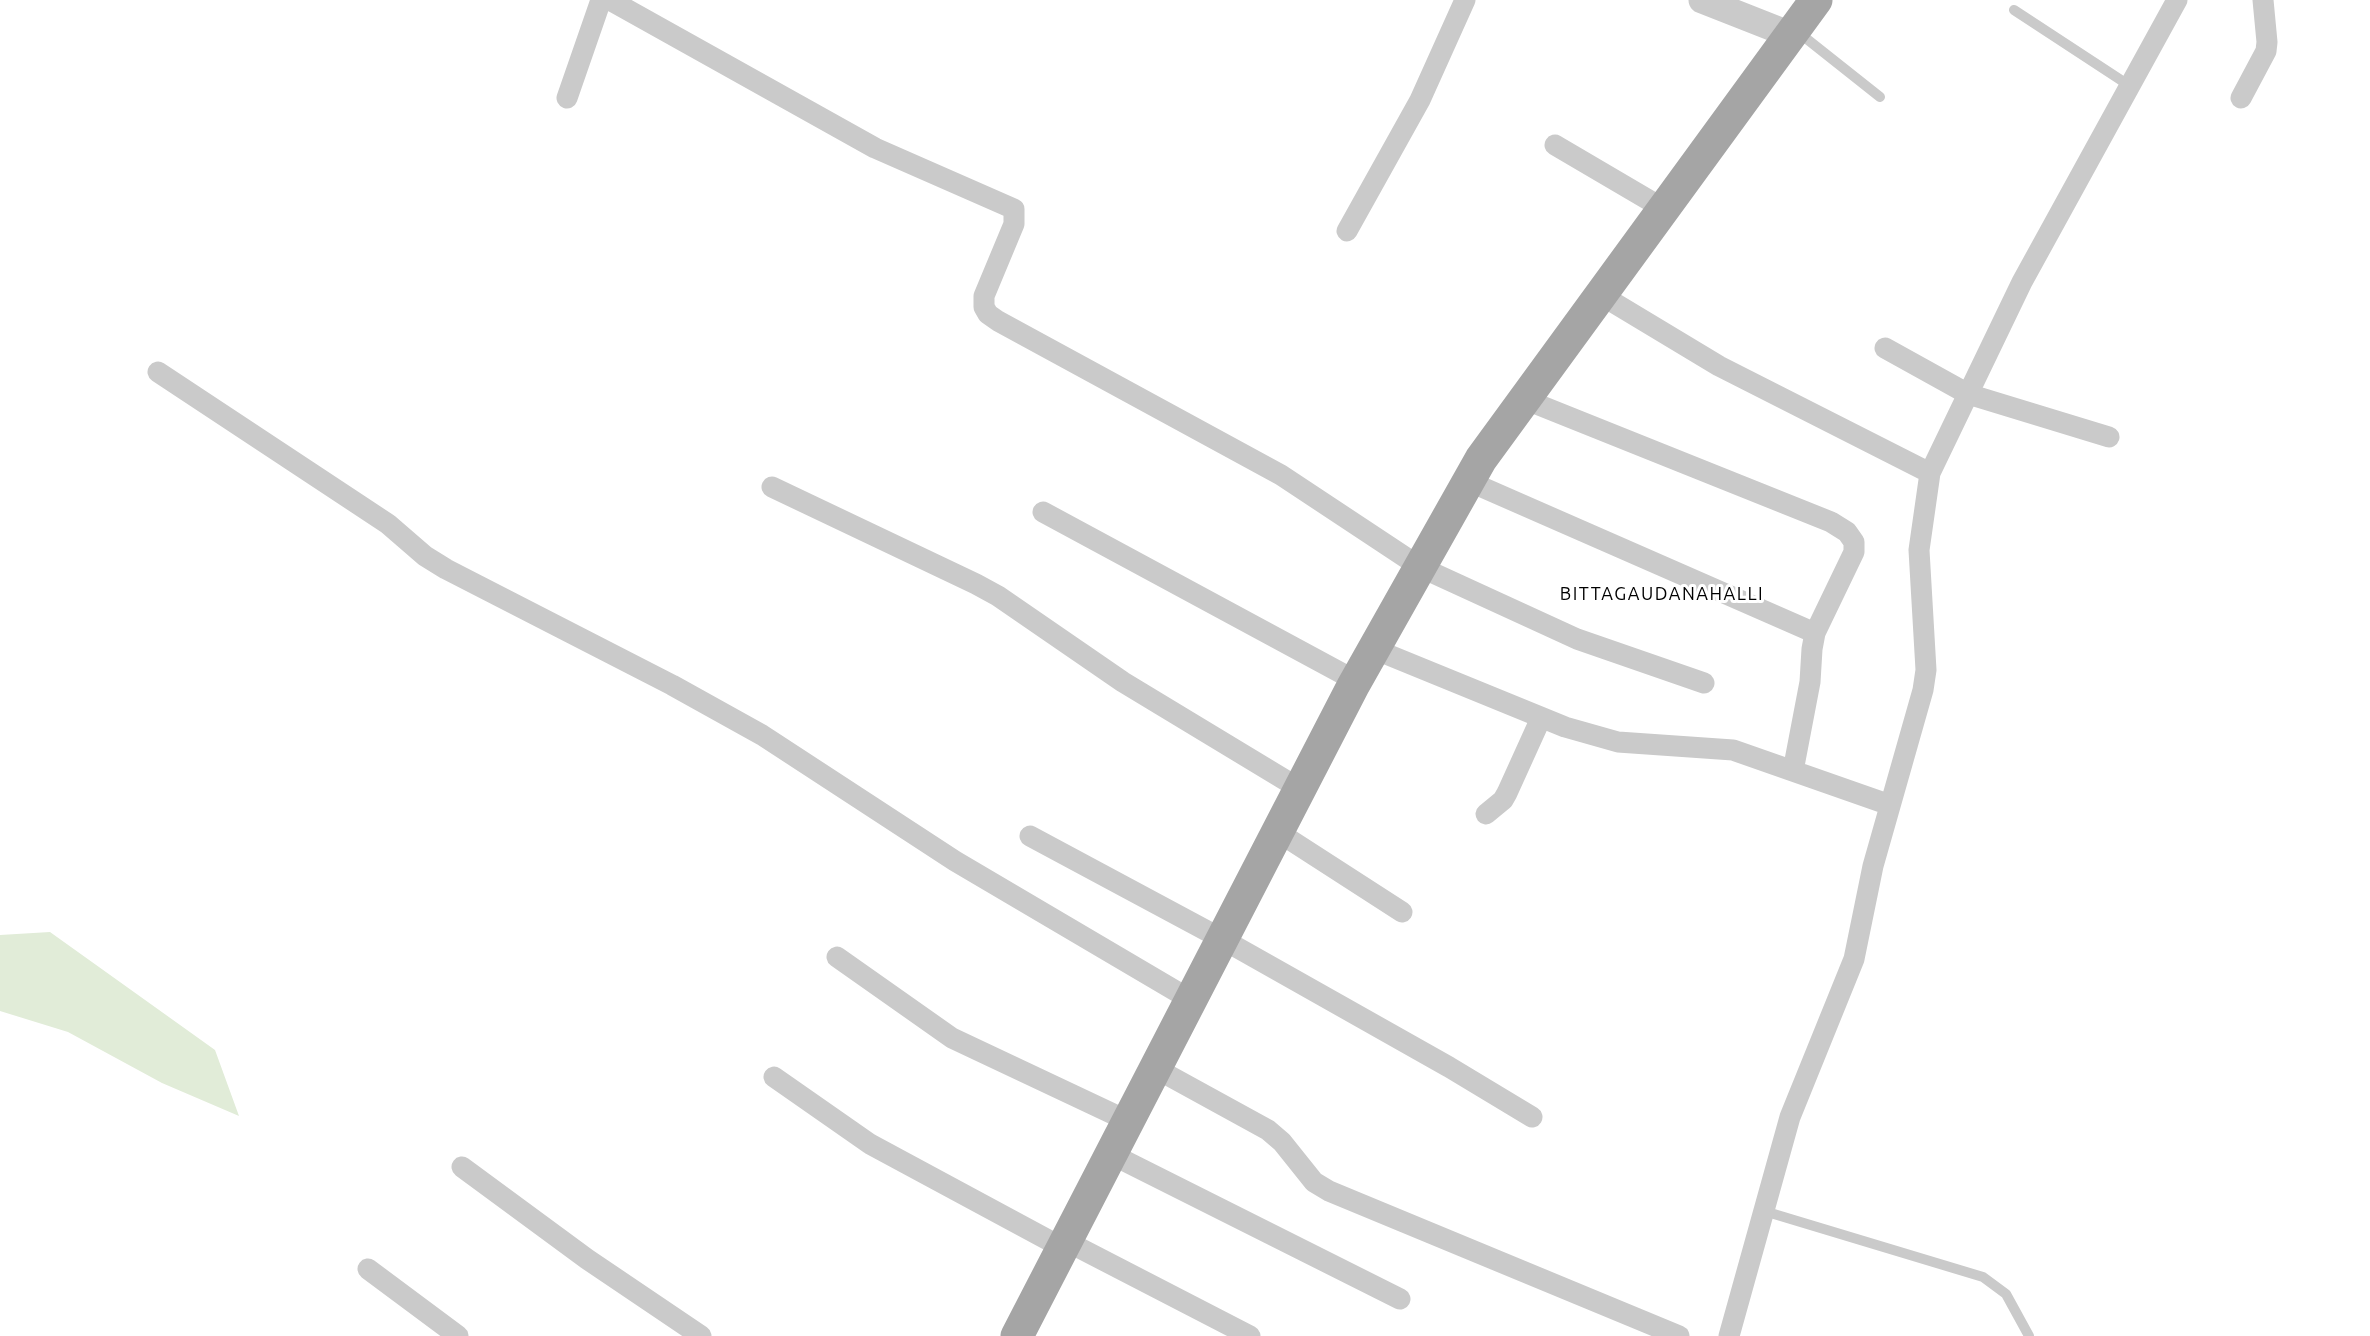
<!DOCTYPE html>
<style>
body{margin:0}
canvas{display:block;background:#fff}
</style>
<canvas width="2370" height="1336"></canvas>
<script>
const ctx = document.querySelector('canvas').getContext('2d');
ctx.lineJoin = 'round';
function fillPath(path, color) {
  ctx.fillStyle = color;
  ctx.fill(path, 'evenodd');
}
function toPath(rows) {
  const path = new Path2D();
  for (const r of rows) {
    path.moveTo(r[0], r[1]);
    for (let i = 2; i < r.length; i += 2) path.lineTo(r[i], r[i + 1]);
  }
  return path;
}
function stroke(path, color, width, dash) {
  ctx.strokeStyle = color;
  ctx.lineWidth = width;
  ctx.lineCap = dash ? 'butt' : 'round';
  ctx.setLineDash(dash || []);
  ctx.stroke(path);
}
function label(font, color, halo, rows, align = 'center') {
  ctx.font = font + ' Ubuntu,sans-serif';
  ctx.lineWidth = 6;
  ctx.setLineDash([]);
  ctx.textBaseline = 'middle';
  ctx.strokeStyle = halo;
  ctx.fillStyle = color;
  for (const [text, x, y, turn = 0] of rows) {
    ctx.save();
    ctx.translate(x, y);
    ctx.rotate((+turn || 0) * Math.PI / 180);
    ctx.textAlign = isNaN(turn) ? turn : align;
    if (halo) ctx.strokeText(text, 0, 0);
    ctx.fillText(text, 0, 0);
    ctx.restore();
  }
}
const green = toPath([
 [50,932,215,1050,239,1116,162,1083,68,1032,0,1011,0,935]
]);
const service = toPath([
 [2014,10,2130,86],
 [1798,32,1880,97],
 [1764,1211,1983,1277,2006,1294,2029,1336]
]);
const minor = toPath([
 [610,0,875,148,1014,209,1014,224,984,296,984,307,988,314,998,321,1281,475,1420,567,1577,639,1704,683],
 [567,98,601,0],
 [2241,98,2266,51,2267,42,2263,0],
 [1555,145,1664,209],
 [1347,231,1420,100,1465,0],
 [1601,295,1719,366,1930,473],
 [1885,348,1968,394,2109,437],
 [158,372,388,524,425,556,446,569,672,685,762,735,955,861,1191,1000],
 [1524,399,1831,522,1847,532,1854,542,1854,552,1815,633,1812,649,1810,682,1793,771],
 [1468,481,1815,633],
 [772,487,976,584,998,596,1123,682,1300,789],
 [1043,512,1356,681],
 [1374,649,1565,727,1618,742,1733,750,1890,805],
 [1486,814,1503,800,1507,793,1541,718],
 [1278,832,1402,912],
 [1030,836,1222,939,1449,1067,1532,1117],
 [837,957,952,1038,1128,1121],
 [1155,1068,1268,1130,1282,1142,1314,1182,1329,1191,1679,1336],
 [774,1077,870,1144,1063,1248],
 [1111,1154,1400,1299],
 [462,1167,587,1259,701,1336],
 [1066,1241,1250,1336],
 [368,1269,458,1336],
 [1729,1336,1790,1117,1854,959,1873,866,1923,690,1926,670,1919,550,1930,473,2022,282,2177,0]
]);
const tertiary = toPath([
 [1702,0,1791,35]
]);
const primary = toPath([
 [1017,1336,1353,686,1481,459,1816,0]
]);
const quarterNames = [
 ["BITTAGAUDANAHALLI",1662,594]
];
fillPath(green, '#e1ecd8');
stroke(service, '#cacaca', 10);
stroke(minor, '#cacaca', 21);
stroke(tertiary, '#cacaca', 27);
stroke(primary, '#a5a5a5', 33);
ctx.letterSpacing = '1.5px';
label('18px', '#000', '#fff', quarterNames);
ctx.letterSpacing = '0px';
</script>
